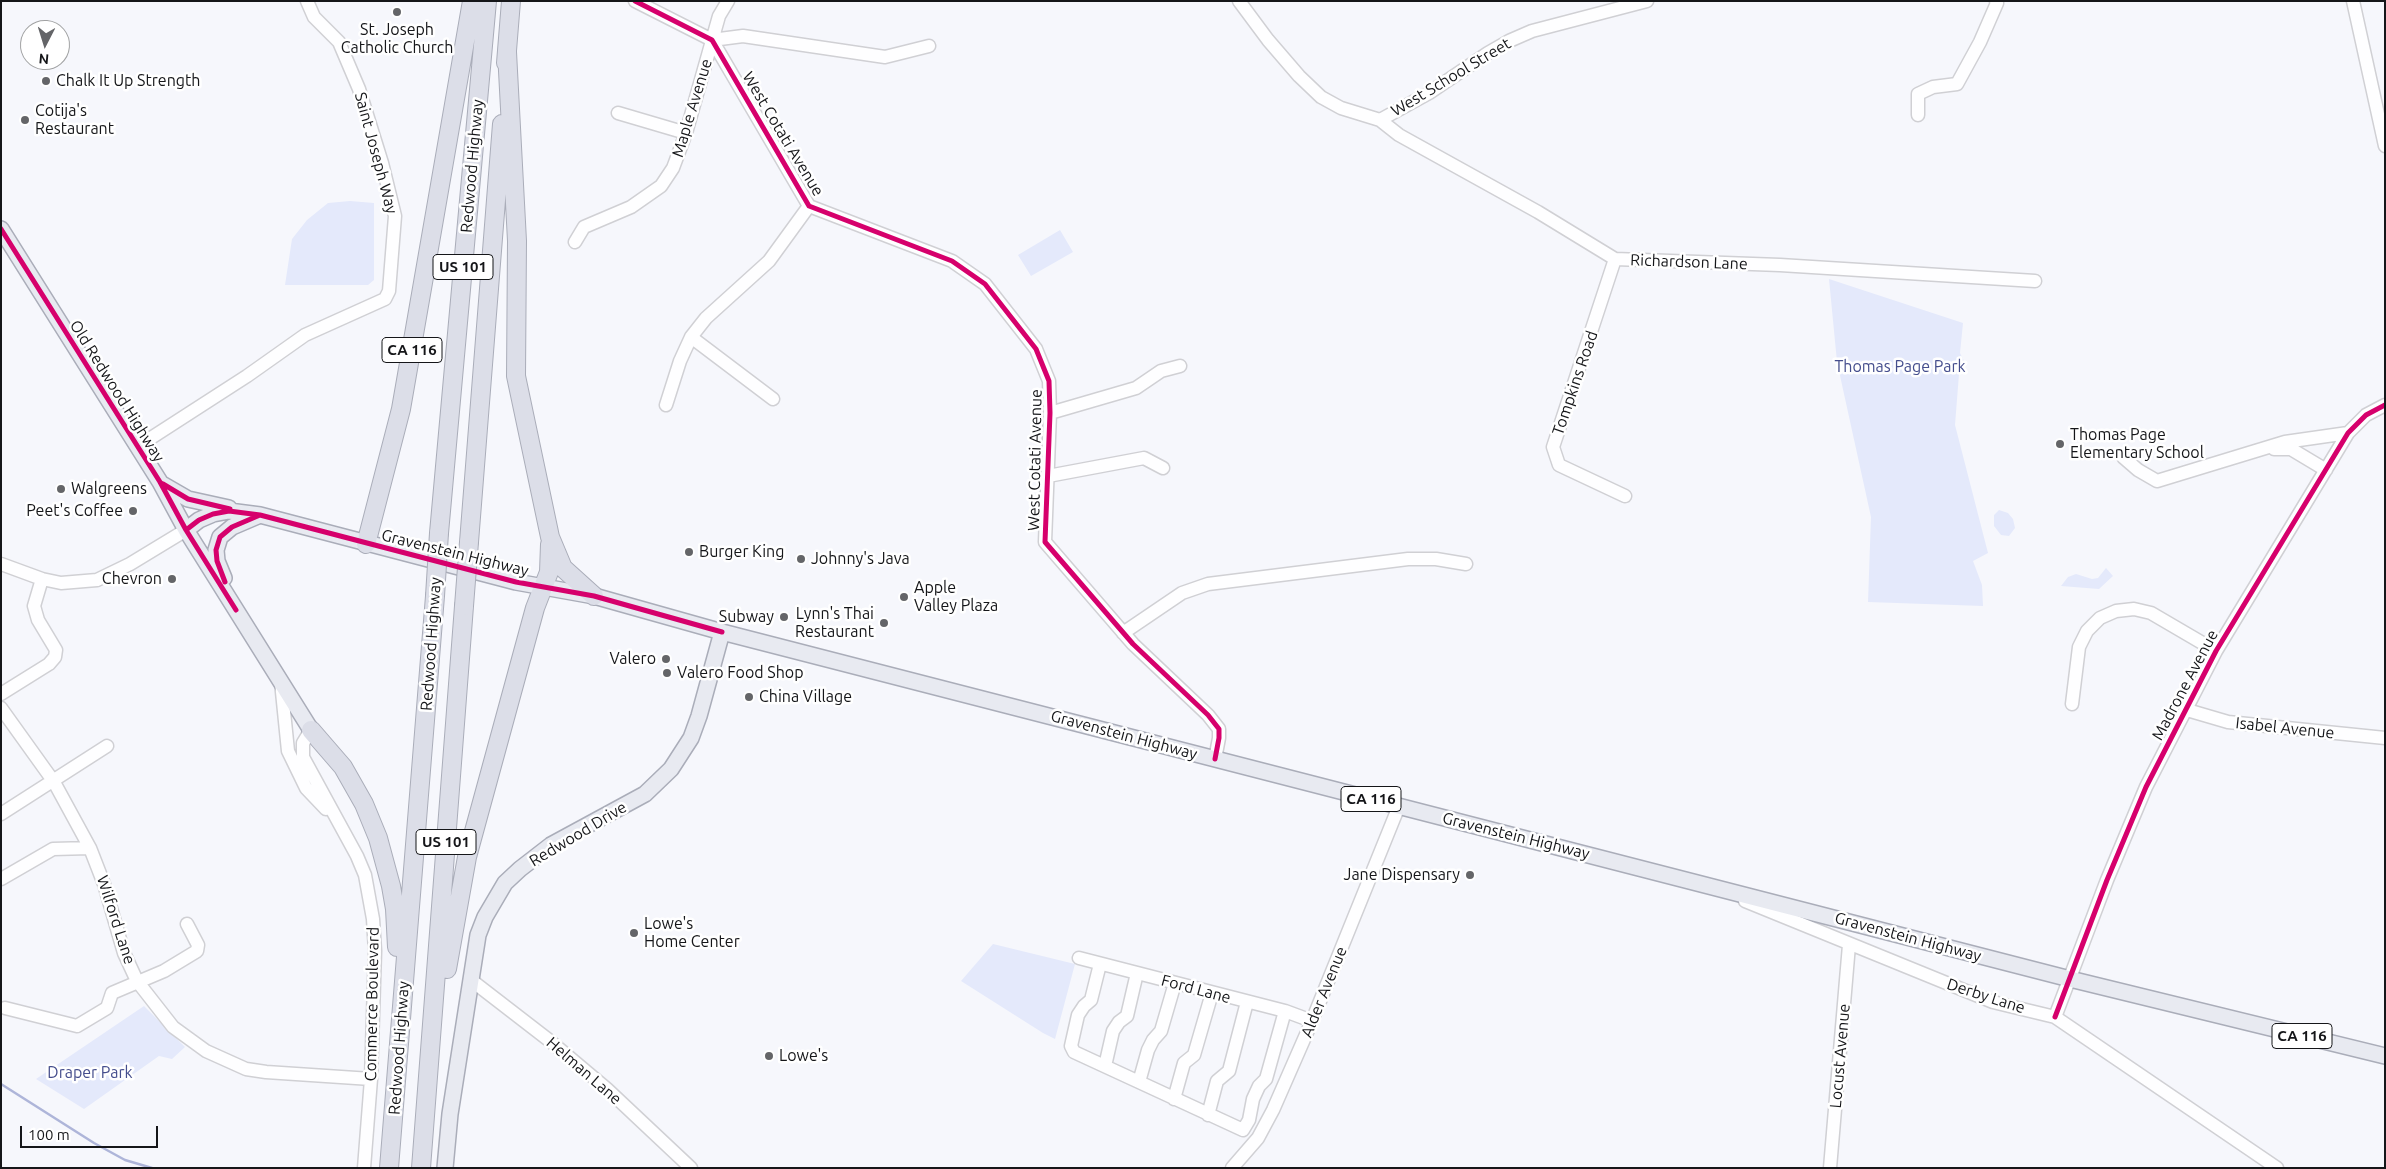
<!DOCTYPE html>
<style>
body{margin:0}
#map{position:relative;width:2386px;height:1169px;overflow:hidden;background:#f6f7fc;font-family:Ubuntu,sans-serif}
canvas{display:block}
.frame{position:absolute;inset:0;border:2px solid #151619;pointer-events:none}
.north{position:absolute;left:20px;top:20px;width:50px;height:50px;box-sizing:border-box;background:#fff;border:1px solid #a1a2a3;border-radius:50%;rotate:185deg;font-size:14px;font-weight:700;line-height:20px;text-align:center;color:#151619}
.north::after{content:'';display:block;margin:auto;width:18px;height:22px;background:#646568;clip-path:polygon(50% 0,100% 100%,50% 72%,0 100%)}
.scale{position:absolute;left:20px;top:1126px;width:138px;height:22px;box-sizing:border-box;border:2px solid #151619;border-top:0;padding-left:6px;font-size:15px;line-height:18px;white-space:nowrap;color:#151619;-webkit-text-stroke:4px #fff;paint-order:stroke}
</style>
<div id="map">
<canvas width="2386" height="1169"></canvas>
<div class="frame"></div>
<div class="north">N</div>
<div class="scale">100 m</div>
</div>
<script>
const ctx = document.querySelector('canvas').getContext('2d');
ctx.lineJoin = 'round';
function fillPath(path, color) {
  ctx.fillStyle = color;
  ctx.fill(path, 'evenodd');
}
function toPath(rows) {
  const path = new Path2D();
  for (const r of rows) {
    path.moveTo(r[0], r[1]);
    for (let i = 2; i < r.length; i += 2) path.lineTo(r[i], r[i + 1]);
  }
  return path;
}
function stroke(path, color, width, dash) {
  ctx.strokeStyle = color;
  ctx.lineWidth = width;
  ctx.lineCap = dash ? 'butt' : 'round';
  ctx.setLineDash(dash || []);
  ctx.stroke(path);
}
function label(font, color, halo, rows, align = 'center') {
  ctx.font = font + ' Ubuntu,sans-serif';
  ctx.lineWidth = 5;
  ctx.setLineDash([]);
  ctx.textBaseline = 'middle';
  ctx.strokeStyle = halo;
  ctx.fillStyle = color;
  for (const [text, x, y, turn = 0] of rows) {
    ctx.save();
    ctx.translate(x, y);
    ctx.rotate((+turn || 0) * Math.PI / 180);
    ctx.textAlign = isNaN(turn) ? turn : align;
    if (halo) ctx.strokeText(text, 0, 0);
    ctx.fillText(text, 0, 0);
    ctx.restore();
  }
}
const green = toPath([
 [350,201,374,203,374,280,368,285,285,285,292,239,307,220,328,203],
 [1060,230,1073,252,1031,276,1018,255],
 [1829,279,1963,323,1960,353,1965,363,1959,374,1955,425,1988,553,1973,561,1982,585,1983,606,1868,602,1871,517,1837,362],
 [1999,510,2008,513,2013,519,2015,528,2009,536,2001,535,1994,526,1994,515],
 [2106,568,2113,576,2099,589,2061,586,2068,577,2076,574,2092,579,2098,578],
 [993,944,1075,964,1055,1039,1043,1033,961,981],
 [144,1006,185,1047,172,1059,159,1056,84,1109,36,1079]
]);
const stream = toPath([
 [1,1084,94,1143,125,1160,152,1168]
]);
const minor = toPath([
 [635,1,712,40,809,206,952,261,985,284,1036,349,1049,381,1050,413,1045,542,1133,644,1208,715,1219,729,1219,738,1215,759],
 [1239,1,1268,40,1299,76,1321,97,1341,108,1380,120,1429,93,1488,53,1509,41,1532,31,1647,1],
 [2353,1,2385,146],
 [712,40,743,36,885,57,929,46],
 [618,113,686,133],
 [1918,115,1918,94,1933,87,1957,84,1980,42,1997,3,1996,1],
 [1380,120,1399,135,1538,212,1615,259,1780,265,2035,281],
 [575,242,584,227,631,207,661,186,673,168,686,133,719,16,728,1],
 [1615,259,1553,447,1559,465,1625,496],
 [691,337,773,399],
 [666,405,680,361,691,337,706,318,769,261,809,206],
 [1050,413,1136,388,1161,371,1180,366],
 [137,447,247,376,305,335,385,299,389,291,395,216,382,163,359,89,339,42,314,17,307,1],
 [2274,449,2291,449,2326,470],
 [2123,457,2138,470,2157,481,2285,442,2348,433],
 [1048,476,1144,458,1163,468],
 [1,564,42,579,61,583,97,580,130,564,186,530],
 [1123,633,1182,593,1208,584,1408,559,1436,559,1466,564],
 [281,682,288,751,306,788,326,809],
 [1,694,49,664,55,657,56,650,38,620,34,606,42,579],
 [2072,704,2079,647,2087,631,2100,618,2116,611,2134,609,2151,613,2216,651],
 [1,708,54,782,90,848,104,884,124,953,137,981,173,1027,206,1051,246,1069,266,1072,371,1079],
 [2187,710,2228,722,2385,738],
 [311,730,303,743,303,757,357,856,365,875,373,919,375,951,371,1079,364,1168],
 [1,814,107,746],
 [1,879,53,849,90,848],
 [1745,901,1993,1002,2055,1017,2277,1168],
 [1079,958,1285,1011,1312,1021],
 [1100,964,1091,1000,1084,1006,1078,1015,1071,1046,1074,1052,1243,1130,1249,1120,1253,1099,1259,1086,1266,1079,1285,1011],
 [471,980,550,1041,607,1089,691,1168],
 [5,1008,77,1026,107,1008,112,993,164,971,197,951,198,945,187,924],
 [2055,1017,2107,880,2146,787,2216,651,2348,433,2366,415,2385,405],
 [1105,1066,1113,1031,1119,1022,1127,1016,1137,973],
 [1139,1082,1148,1050,1153,1040,1161,1031,1175,983],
 [1174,1099,1184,1063,1194,1055,1212,993],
 [1208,1115,1217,1081,1229,1071,1247,1002],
 [1232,1168,1258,1138,1273,1110,1312,1021,1399,806],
 [1830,1168,1849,945]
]);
const major = toPath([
 [1,229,160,482,186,530,311,730],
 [162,484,188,499,229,508],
 [186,530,199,520,213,514,229,511,260,515,516,582,594,596,722,632,2070,979,2385,1056],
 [224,578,217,561,216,550,220,537,232,527,260,515],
 [445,1168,450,1114,478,935,485,917,505,883,520,869,551,845,645,794,671,769,691,738,699,716,722,632]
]);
const highway = toPath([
 [507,52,517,241,516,376,550,537,563,568,594,596],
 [506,63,511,1],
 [439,533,487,1],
 [469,542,502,124],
 [366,544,401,409,472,1],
 [311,730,343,767,364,804,378,838,391,886,395,909,397,947],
 [447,969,467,857,535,608,549,572,550,544],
 [389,1168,435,596],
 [421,1168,464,606]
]);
const highwayBridge = toPath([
 [435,596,439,533],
 [464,606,469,542]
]);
const cycleway = toPath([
 [635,1,712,40,809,206,952,261,985,284,1036,349,1049,381,1050,413,1045,542,1133,644,1208,715,1219,729,1219,738,1215,759],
 [1,229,160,482,186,530,236,610],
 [163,484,188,499,230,509],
 [186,530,199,520,213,514,229,511,260,515,516,582,594,596,722,632],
 [225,582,217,561,216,550,220,537,232,527,260,515],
 [2055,1017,2107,880,2146,787,2216,651,2348,433,2366,415,2385,405]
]);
const markers = [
 [397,12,5,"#646568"],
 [46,81,5,"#646568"],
 [25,120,5,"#646568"],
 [2060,444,5,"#646568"],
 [61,489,5,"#646568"],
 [133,511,5,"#646568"],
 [689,552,5,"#646568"],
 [801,559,5,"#646568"],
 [172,579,5,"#646568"],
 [904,597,5,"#646568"],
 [784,617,5,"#646568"],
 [884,623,5,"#646568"],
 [666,659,5,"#646568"],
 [667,673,5,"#646568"],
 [749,697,5,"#646568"],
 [1470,875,5,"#646568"],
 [634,933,5,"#646568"],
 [769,1056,5,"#646568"]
];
const shields = [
 [463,267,60],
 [412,350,60],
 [1371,799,60],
 [446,842,60],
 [2302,1036,60]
];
const shieldNames = [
 ["US 101",463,267],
 ["CA 116",412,350],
 ["CA 116",1371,799],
 ["US 101",446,842],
 ["CA 116",2302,1036]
];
const poiNames = [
 ["St. Joseph",397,30,"center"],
 ["Catholic Church",397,48,"center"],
 ["Chalk It Up Strength",56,81],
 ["Cotija's",35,111],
 ["Restaurant",35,129],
 ["Thomas Page",2070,435],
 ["Elementary School",2070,453],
 ["Walgreens",71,489],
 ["Peet's Coffee",123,511,"right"],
 ["Burger King",699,552],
 ["Johnny's Java",811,559],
 ["Chevron",162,579,"right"],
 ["Apple",914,588],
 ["Valley Plaza",914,606],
 ["Lynn's Thai",874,614,"right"],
 ["Restaurant",874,632,"right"],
 ["Subway",774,617,"right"],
 ["Valero",656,659,"right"],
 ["Valero Food Shop",677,673],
 ["China Village",759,697],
 ["Jane Dispensary",1460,875,"right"],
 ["Lowe's",644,924],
 ["Home Center",644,942],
 ["Lowe's",779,1056]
];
const streetNames = [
 ["West School Street",1451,77,-31],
 ["Maple Avenue",692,108,-73],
 ["West Cotati Avenue",783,134,59],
 ["Saint Joseph Way",376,153,75],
 ["Redwood Highway",472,166,-85],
 ["Richardson Lane",1689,262,2],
 ["Tompkins Road",1575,383,-71],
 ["Old Redwood Highway",117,391,58],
 ["West Cotati Avenue",1035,460,-89],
 ["Gravenstein Highway",455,553,14],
 ["Redwood Highway",431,644,-86],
 ["Madrone Avenue",2185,685,-62],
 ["Isabel Avenue",2285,728,6],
 ["Gravenstein Highway",1124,735,15],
 ["Redwood Drive",578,834,-31],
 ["Gravenstein Highway",1516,836,14],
 ["Wilford Lane",116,920,72],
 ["Gravenstein Highway",1908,937,15],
 ["Ford Lane",1196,989,15],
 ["Alder Avenue",1324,992,-68],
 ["Derby Lane",1986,996,18],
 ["Commerce Boulevard",372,1004,-89],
 ["Redwood Highway",399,1048,-86],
 ["Locust Avenue",1840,1056,-85],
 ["Helman Lane",584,1071,41]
];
const parkNames = [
 ["Thomas Page Park",1900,367],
 ["Draper Park",90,1073]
];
fillPath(green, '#e4e9fb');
stroke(stream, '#aeb5d9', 2.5);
stroke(minor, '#d0d0d4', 15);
stroke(major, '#aaadb9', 18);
stroke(highway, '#aaadb9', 20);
stroke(minor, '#fefeff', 12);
stroke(major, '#e8eaf1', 15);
stroke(highway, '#dcdee8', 18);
stroke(highwayBridge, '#aaadb9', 20, []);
stroke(highwayBridge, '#dcdee8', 18);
stroke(cycleway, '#d6006c', 5);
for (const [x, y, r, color] of markers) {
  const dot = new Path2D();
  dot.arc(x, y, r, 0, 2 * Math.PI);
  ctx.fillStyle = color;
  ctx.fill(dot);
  stroke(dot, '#fff', 2);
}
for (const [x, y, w] of shields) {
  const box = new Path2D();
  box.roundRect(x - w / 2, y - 12.5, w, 25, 4);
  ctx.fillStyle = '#fff';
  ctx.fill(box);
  stroke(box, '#151619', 1);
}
label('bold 15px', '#151619', null, shieldNames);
label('16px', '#151619', '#fff', poiNames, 'left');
label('16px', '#151619', '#fff', streetNames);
label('16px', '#454e8d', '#fff', parkNames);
</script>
